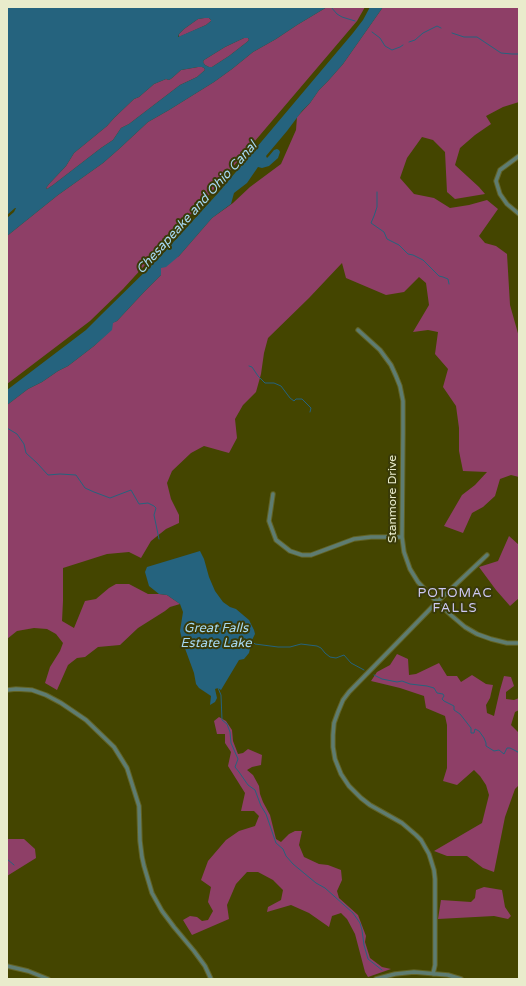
<!DOCTYPE html>
<style>
body{margin:0}
#map{position:relative;width:526px;height:986px;overflow:hidden;background:#444500;font-family:"Varela Round",sans-serif}
canvas{display:block}
.frame{position:absolute;inset:0;border:8px solid #e9eccc;pointer-events:none}
</style>
<div id="map">
<canvas width="526" height="986"></canvas>
<div class="frame"></div>
</div>
<script>
const ctx = document.querySelector('canvas').getContext('2d');
ctx.lineJoin = 'round';
function fillPath(path, color) {
  ctx.fillStyle = color;
  ctx.fill(path, 'evenodd');
}
function toPath(rows) {
  const path = new Path2D();
  for (const r of rows) {
    path.moveTo(r[0], r[1]);
    for (let i = 2; i < r.length; i += 2) path.lineTo(r[i], r[i + 1]);
  }
  return path;
}
function stroke(path, color, width, dash) {
  ctx.strokeStyle = color;
  ctx.lineWidth = width;
  ctx.lineCap = dash ? 'butt' : 'round';
  ctx.setLineDash(dash || []);
  ctx.stroke(path);
}
function label(font, color, halo, rows, align = 'center') {
  ctx.font = font + ' "Varela Round",sans-serif';
  ctx.lineWidth = 4;
  ctx.setLineDash([]);
  ctx.textBaseline = 'middle';
  ctx.strokeStyle = halo;
  ctx.fillStyle = color;
  for (const [text, x, y, turn = 0] of rows) {
    ctx.save();
    ctx.translate(x, y);
    ctx.rotate((+turn || 0) * Math.PI / 180);
    ctx.textAlign = isNaN(turn) ? turn : align;
    if (halo) ctx.strokeText(text, 0, 0);
    ctx.fillText(text, 0, 0);
    ctx.restore();
  }
}
const green = toPath([
 [327,7,365,7,357,21,209,195,123,289,90,321,7,384,7,236,58,195,103,163,119,149,148,122,169,110,214,82,232,69,253,52,276,39,297,25],
 [383,7,519,7,519,102,503,107,486,116,491,124,475,135,460,148,455,165,479,187,485,194,455,199,447,192,445,152,433,140,422,137,407,158,400,178,414,194,434,198,450,208,469,205,487,200,498,209,479,236,485,243,496,246,507,254,510,305,519,337,519,477,511,475,500,479,495,496,483,507,472,513,463,533,444,526,462,495,475,485,487,472,463,471,459,451,459,428,456,406,443,387,448,369,435,354,438,332,428,330,413,332,429,305,426,283,419,277,404,292,386,295,346,278,342,263,309,298,268,338,264,353,261,374,256,392,243,405,235,419,237,438,229,453,204,446,191,453,172,471,167,483,171,499,179,515,179,523,166,529,151,541,141,558,129,552,107,554,63,568,63,601,62,621,74,628,85,601,96,599,109,588,116,584,129,584,148,594,159,594,167,595,180,604,170,607,165,611,138,628,120,645,98,647,85,657,77,658,68,665,57,690,45,683,50,667,60,651,63,643,56,634,47,629,34,628,17,631,7,639,7,405,28,389,42,382,58,371,68,366,94,346,111,330,112,323,117,321,144,292,161,275,160,268,179,256,212,218,233,203,250,187,281,164,296,130,297,117,310,103,319,90,328,81,343,64],
 [204,18,209,18,211,20,211,21,206,25,179,37,179,34,184,29,198,19],
 [244,38,248,38,249,40,247,42,229,56,212,67,209,67,205,65,203,62,204,60,225,47],
 [198,67,202,67,204,68,205,70,197,77,180,85,129,124,121,128,113,140,101,148,53,185,47,189,46,188,49,184,66,166,74,153,107,126,114,118,134,99,139,97,154,84,166,79,169,80,172,78,181,70],
 [509,536,519,545,519,598,510,606,496,590,479,567,498,561],
 [397,654,408,659,409,675,416,674,439,663,447,676,457,676,461,682,472,675,486,684,493,685,490,698,486,705,487,713,494,716,500,690,504,676,511,677,514,686,506,692,506,699,514,700,519,698,519,710,515,712,511,725,519,733,519,785,515,789,505,817,494,872,483,868,467,856,447,856,434,851,482,823,489,795,486,785,480,776,474,770,457,785,443,781,447,768,447,725,445,716,426,708,424,696,400,688,371,681,377,672,390,665],
 [219,717,226,721,232,730,233,741,238,754,243,753,248,749,262,755,261,765,252,767,247,770,253,775,259,786,260,794,263,802,270,815,276,839,281,842,289,834,295,831,302,831,299,845,304,857,319,864,328,865,341,870,342,880,337,891,339,898,358,915,366,936,365,942,370,958,382,967,391,969,368,977,365,972,355,934,347,919,341,913,332,916,329,927,309,913,291,905,267,912,268,907,281,900,283,890,273,880,258,872,247,872,236,884,227,905,229,919,192,935,183,920,190,916,197,917,202,921,208,920,213,911,208,902,211,887,201,880,208,861,226,840,239,831,255,826,259,816,254,811,241,811,245,793,228,766,231,752,225,743,225,734,217,734,214,721],
 [7,839,24,839,35,849,36,858,7,876],
 [484,887,502,890,505,907,511,916,508,919,494,916,438,919,441,900,471,902,475,898,476,890]
]);
const water = toPath([
 [7,7,327,7,297,25,276,39,253,52,232,69,214,82,169,110,148,122,119,149,103,163,58,195,7,236,7,218,14,212,16,208,15,208,7,215],
 [205,18,209,18,211,20,211,21,206,25,178,37,179,34,184,29,198,19],
 [244,38,248,38,249,40,247,42,229,56,212,67,209,67,205,65,203,62,204,60,225,47],
 [198,67,202,67,204,68,205,70,197,77,180,85,129,124,121,128,113,140,101,148,53,185,47,189,46,188,49,184,66,166,74,153,107,126,114,118,134,99,139,97,154,84,166,79,169,80,172,78,181,70],
 [370,7,383,7,343,64,328,81,319,90,310,103,302,111,287,131,266,156,267,158,269,156,274,150,277,149,279,150,280,152,278,158,269,166,262,168,258,167,247,183,234,193,231,204,212,218,179,256,166,267,161,268,161,275,144,292,117,321,113,323,112,330,94,346,68,366,58,371,42,382,28,389,7,405,7,390,86,330,102,314,159,258,219,192,353,33,363,20],
 [200,551,204,559,209,577,215,591,223,602,230,607,236,609,249,620,254,630,255,634,252,640,249,653,244,659,239,660,221,690,218,688,215,689,217,698,215,702,210,705,211,696,199,688,196,684,194,673,183,643,180,631,183,612,180,604,167,595,159,594,149,586,145,572,147,567]
]);
const stream = toPath([
 [331,7,337,14,342,17,355,21],
 [372,32,380,38,385,46,392,50,400,47,403,45],
 [452,33,464,37,477,37,501,53,512,54,519,54],
 [409,42,415,40,423,33,437,26,441,28],
 [377,192,377,207,374,216,371,223,384,232,387,239,399,245,408,254,413,255,423,260,439,276,443,277,448,279,449,284],
 [249,366,252,367,258,376,265,383,274,383,281,386,290,398,294,401,296,399,302,399,311,408,310,412],
 [7,428,17,434,24,444,26,453,37,463,48,475,60,474,76,475,85,488,94,492,110,498,131,490,139,504,148,503,154,506,156,508,154,515,159,539],
 [252,641,255,644,278,647,290,647,301,644,317,646,321,648,325,653,330,657,336,658,344,655,351,663,364,670],
 [374,675,382,679,397,682,402,681,410,684,427,686,434,688,437,693,443,694,444,696,442,699,444,701,454,706,454,710,460,714,471,728,471,733,474,733,475,729,479,731,484,738,486,743,486,746,494,751,499,750,504,754,507,748,510,748,518,752,519,754],
 [218,688,221,695,222,720,227,724,230,732,231,743,238,759,235,767,239,772,248,785,255,790,261,806,266,814,276,843,283,849,286,856,293,864,316,883,325,888,353,913,360,923,362,930,364,945,368,959,382,970],
 [7,859,14,865]
]);
const minor = toPath([
 [519,156,500,170,496,181,500,194,507,204,519,214],
 [358,330,380,350,391,365,396,376,400,386,403,401,403,432,402,537,404,552,410,569,418,582,437,602,452,616,465,627,477,634,491,639,507,643,519,643],
 [273,494,269,521,276,540,290,551,302,555,311,555,354,539,371,537,402,537],
 [7,690,16,689,32,690,46,695,61,703,86,720,114,747,127,768,139,806,140,841,142,857,144,866,152,893,162,911,174,927,194,951,205,966,211,979],
 [7,966,28,971,48,979],
 [433,974,435,965,435,879,434,870,429,854,421,840,416,835,402,823,370,805,361,798,349,786,341,774,335,759,333,747,333,735,334,723,338,712,343,700,349,692,437,602,487,555],
 [376,979,395,974,414,972,448,975,461,979]
]);
const streetNames = [
 ["Stanmore Drive",393,499,-90]
];
const waterNames = [
 ["Chesapeake and Ohio Canal",197,208,-48],
 ["Great Falls",216,629],
 ["Estate Lake",216,644]
];
const neighbourhoodNames = [
 ["POTOMAC",455,594],
 ["FALLS",455,609]
];
fillPath(green, '#8e3f67');
fillPath(water, '#25637e');
stroke(stream, '#25637e', 1);
stroke(minor, '#626325', 5.5);
stroke(minor, '#5e7c71', 3.5);
label('12px', '#e9eccc', '#393a08', streetNames);
label('italic 13px', '#a6d8f1', '#393a08', waterNames);
ctx.letterSpacing = '1px';
label('13px', '#cdc8f4', '#393a08', neighbourhoodNames);
ctx.letterSpacing = '0px';
</script>
